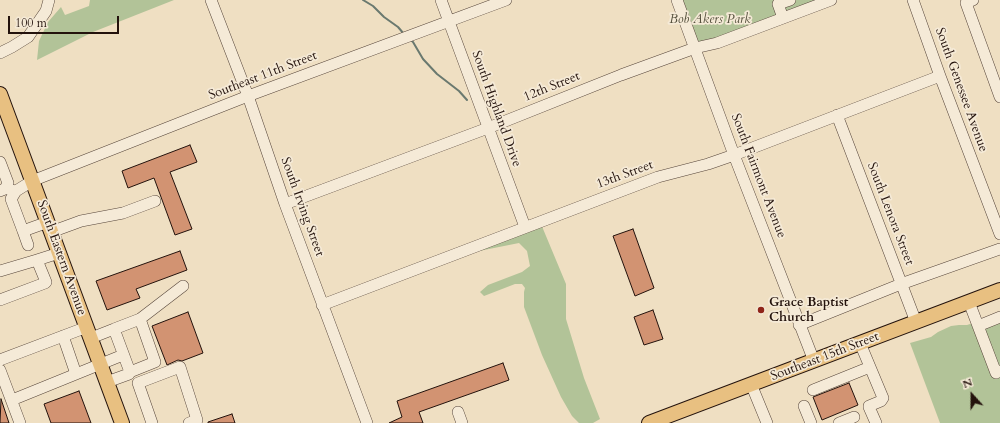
<!DOCTYPE html>
<style>
body{margin:0}
#map{position:relative;width:1000px;height:423px;overflow:hidden;background:#efdfc2;font-family:Cardo,serif}
canvas{display:block}
.north{position:absolute;left:952px;top:375px;width:40px;height:40px;-webkit-text-stroke:3px #f5ead7;paint-order:stroke;rotate:339deg;font-size:11px;font-weight:700;line-height:16px;text-align:center;color:#23120c}
.north::after{content:'';display:block;margin:auto;width:14px;height:18px;background:#23120c;clip-path:polygon(50% 0,100% 100%,50% 72%,0 100%)}
.scale{position:absolute;left:8px;top:16px;width:111px;height:18px;box-sizing:border-box;border:2px solid #23120c;border-top:0;padding-left:5px;font-size:12px;line-height:14px;white-space:nowrap;color:#23120c;-webkit-text-stroke:3px #f5ead7;paint-order:stroke}
</style>
<div id="map">
<canvas width="1000" height="423"></canvas>
<div class="north">N</div>
<div class="scale">100 m</div>
</div>
<script>
const ctx = document.querySelector('canvas').getContext('2d');
ctx.lineJoin = 'round';
function fillPath(path, color) {
  ctx.fillStyle = color;
  ctx.fill(path, 'evenodd');
}
function toPath(rows) {
  const path = new Path2D();
  for (const r of rows) {
    path.moveTo(r[0], r[1]);
    for (let i = 2; i < r.length; i += 2) path.lineTo(r[i], r[i + 1]);
  }
  return path;
}
function stroke(path, color, width, dash) {
  ctx.strokeStyle = color;
  ctx.lineWidth = width;
  ctx.lineCap = dash ? 'butt' : 'round';
  ctx.setLineDash(dash || []);
  ctx.stroke(path);
}
function label(font, color, halo, rows, align = 'center') {
  ctx.font = font + ' Cardo,serif';
  ctx.lineWidth = 3.5;
  ctx.setLineDash([]);
  ctx.textBaseline = 'middle';
  ctx.strokeStyle = halo;
  ctx.fillStyle = color;
  for (const [text, x, y, turn = 0] of rows) {
    ctx.save();
    ctx.translate(x, y);
    ctx.rotate((+turn || 0) * Math.PI / 180);
    ctx.textAlign = isNaN(turn) ? turn : align;
    if (halo) ctx.strokeText(text, 0, 0);
    ctx.fillText(text, 0, 0);
    ctx.restore();
  }
}
const green = toPath([
 [90,0,174,0,93,32,37,60,39,41,48,22,61,7,65,15,89,6],
 [681,0,824,0,705,43,697,41],
 [541,224,566,284,566,319,584,378,600,419,593,423,579,423,572,416,561,397,542,355,524,307,524,292,525,288,522,284,515,284,484,296,480,292,488,285,522,272,530,266,527,251,519,243,479,251],
 [1000,314,1000,423,940,423,910,343,931,337,938,332,951,326,959,325,967,325]
]);
const stream = toPath([
 [363,0,373,6,384,17,398,27,404,34],
 [410,39,413,42,423,59,437,74,459,91,467,100]
]);
const building = toPath([
 [190,145,197,162,170,172,192,229,175,235,154,178,128,188,122,171,190,145],
 [633,229,654,288,635,296,613,236,633,229],
 [180,251,187,270,136,289,140,298,107,310,96,281,180,251],
 [653,310,663,339,644,345,634,317,653,310],
 [188,312,203,353,182,361,178,360,167,365,152,326,188,312],
 [503,363,509,380,419,412,423,423,389,423,402,417,397,401,503,363],
 [849,383,858,405,822,420,813,397,849,383],
 [79,391,91,423,51,423,44,404,79,391],
 [1,399,9,423,0,423,1,399],
 [232,414,235,423,208,423,208,422,232,414]
]);
const minor = toPath([
 [211,0,248,96,285,204,367,423],
 [441,0,525,227],
 [677,0,734,155,814,361],
 [913,0,940,76,1000,234],
 [973,0,966,3,1000,97],
 [783,18,778,4,790,0],
 [0,53,12,47,28,37,46,11,49,0],
 [837,115,916,322],
 [0,162,8,183,5,189,0,191],
 [10,190,16,191,32,181,248,96,506,0],
 [16,191,11,199,23,231,48,222],
 [285,204,488,128,621,75,695,48,717,43,831,0],
 [23,231,28,245],
 [51,232,81,221,123,213,155,201],
 [37,260,59,253],
 [0,271,37,260,46,282,45,283,0,300],
 [969,302,996,373,1000,371],
 [322,305,658,177,708,164,734,155,940,76],
 [799,325,901,284,1000,249],
 [978,326,1000,317],
 [114,329,140,319,183,286],
 [63,336,76,374],
 [91,338,114,329,130,372,129,374,107,382],
 [860,343,883,398,881,401,869,406,869,407,876,423],
 [0,360,87,327],
 [0,370,20,423],
 [130,372,155,362,140,319],
 [751,384,767,423],
 [813,390,870,367],
 [12,400,123,355],
 [804,406,811,423],
 [458,412,462,423],
 [152,423,138,383,180,367,197,420,189,423],
 [839,423,854,417]
]);
const major = toPath([
 [0,94,122,423],
 [649,423,1000,290]
]);
const markers = [
 [761,310,4,"#8f2418"]
];
const parkNames = [
 ["Bob Akers Park",710,20]
];
const streetNames = [
 ["Southeast 11th Street",263,76,-21],
 ["12th Street",552,87,-22],
 ["South Genessee Avenue",961,90,70],
 ["South Highland Drive",496,109,70],
 ["13th Street",625,175,-20],
 ["South Fairmont Avenue",758,176,69],
 ["South Irving Street",302,207,70],
 ["South Lenora Street",890,214,69],
 ["South Eastern Avenue",61,258,70],
 ["Southeast 15th Street",825,357,-21]
];
const poiNames = [
 ["Grace Baptist",769,303],
 ["Church",769,318]
];
fillPath(green, '#b2c398');
stroke(stream, '#6a796f', 2);
fillPath(building, '#d29372');
stroke(building, '#23120c', 1);
stroke(minor, '#56453a', 12);
stroke(major, '#23120c', 16);
stroke(minor, '#f5ead7', 11);
stroke(major, '#e8c081', 14);
for (const [x, y, r, color] of markers) {
  const dot = new Path2D();
  dot.arc(x, y, r, 0, 2 * Math.PI);
  ctx.fillStyle = color;
  ctx.fill(dot);
  stroke(dot, '#f5ead7', 1.5);
}
label('italic 13px', '#55503d', '#f5ead7', parkNames);
label('13px', '#23120c', '#f5ead7', streetNames);
label('bold 13px', '#23120c', '#f5ead7', poiNames, 'left');
</script>
